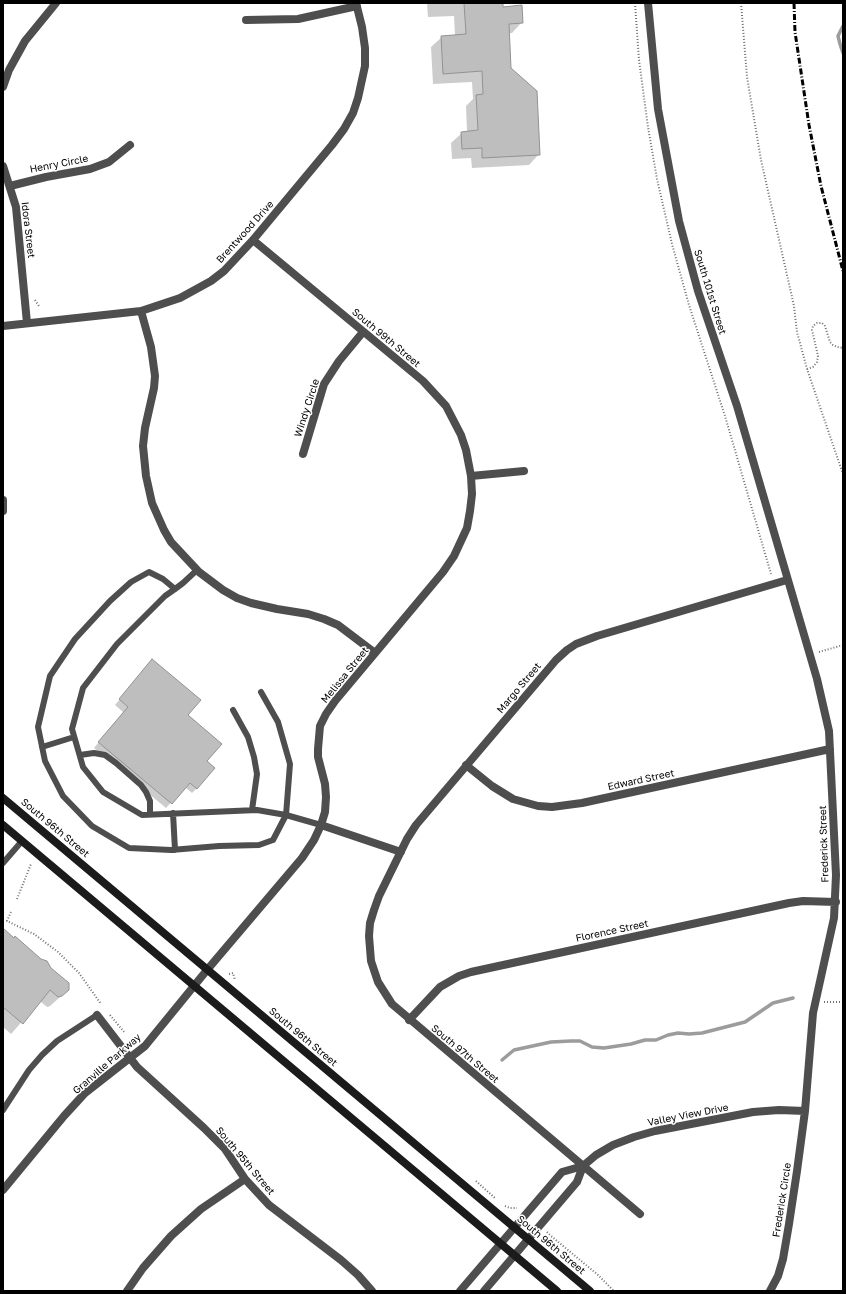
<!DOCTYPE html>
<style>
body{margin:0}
#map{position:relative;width:846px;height:1294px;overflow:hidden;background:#fff;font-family:"Golos Text",sans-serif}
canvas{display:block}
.frame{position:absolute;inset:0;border:4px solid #000;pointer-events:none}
</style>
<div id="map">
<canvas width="846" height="1294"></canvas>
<div class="frame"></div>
</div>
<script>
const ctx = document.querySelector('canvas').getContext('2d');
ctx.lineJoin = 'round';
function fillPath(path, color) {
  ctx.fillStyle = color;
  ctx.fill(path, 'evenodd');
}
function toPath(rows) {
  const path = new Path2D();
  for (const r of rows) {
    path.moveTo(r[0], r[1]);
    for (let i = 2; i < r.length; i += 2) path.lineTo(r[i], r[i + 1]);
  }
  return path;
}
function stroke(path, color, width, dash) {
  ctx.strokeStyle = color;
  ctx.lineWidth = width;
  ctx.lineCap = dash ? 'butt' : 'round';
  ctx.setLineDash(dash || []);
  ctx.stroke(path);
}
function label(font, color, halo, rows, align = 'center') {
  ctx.font = font + ' "Golos Text",sans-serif';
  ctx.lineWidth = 3;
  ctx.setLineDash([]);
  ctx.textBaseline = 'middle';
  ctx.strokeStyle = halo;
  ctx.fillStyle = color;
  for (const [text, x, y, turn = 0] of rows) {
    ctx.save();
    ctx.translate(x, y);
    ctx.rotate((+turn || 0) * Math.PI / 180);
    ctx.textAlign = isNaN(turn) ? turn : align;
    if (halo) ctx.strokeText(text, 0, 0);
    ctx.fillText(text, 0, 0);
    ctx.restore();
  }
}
const shadow = toPath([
 [427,3,502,3,502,8,522,22,512,33,508,33,510,69,539,154,529,165,472,168,471,158,452,159,451,143,462,133,467,132,466,106,473,99,472,82,433,84,431,47,442,37,455,36,454,16,428,17],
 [147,666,187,715,206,762,197,788,192,793,185,787,166,808,94,748,123,712,115,705],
 [3,933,50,968,68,990,50,1006,47,1007,40,1001,11,1034,3,1027]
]);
const stream = toPath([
 [843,26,838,36,840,44,843,53],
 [502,1060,514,1050,551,1042,571,1041,580,1041,592,1047,604,1048,631,1044,645,1040,656,1040,668,1035,678,1033,689,1034,702,1033,745,1022,773,1003,793,998]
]);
const building = toPath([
 [464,3,503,3,503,7,522,5,523,23,509,24,511,68,537,91,540,155,482,158,482,148,462,149,461,132,478,130,476,95,483,94,482,71,443,74,441,36,466,34,464,3],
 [152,659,201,700,188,715,222,744,207,761,215,768,197,789,190,783,172,804,98,742,128,707,119,699,152,659],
 [3,928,14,938,15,936,41,959,47,961,51,968,69,983,69,990,62,996,58,997,50,990,23,1024,3,1007,3,928]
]);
const path = toPath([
 [635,3,639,60,648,127,657,179,672,244,689,305,725,416,771,574],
 [741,3,747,77,761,160,794,306,797,332,807,369,843,474],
 [35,300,39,306],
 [807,369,813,367,817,362,818,356,812,330,813,326,817,323,822,323,825,326,830,342,833,345,837,347,843,348],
 [819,652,843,645],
 [17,899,31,864],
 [11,912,7,921,34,934,58,952,79,973,101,1004],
 [229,974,233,973,235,980],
 [824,1002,843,1002],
 [110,1015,125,1033],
 [476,1181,495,1198],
 [505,1206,510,1208,517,1208],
 [547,1232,551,1236,598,1275,614,1291]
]);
const service = toPath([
 [175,589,163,579,149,572,131,582,110,601,75,639,50,676,38,727,45,761,63,796,92,826,129,848,171,850,219,846,259,845,273,840,286,815,257,810,142,815,103,792,83,767,72,729,83,688,117,644,165,596,175,589,183,583,197,570],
 [261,692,278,722,290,764,286,815,321,825],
 [233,710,248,737,254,757,257,774,252,810],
 [42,747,74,737],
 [80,755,94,753,105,755,116,763,141,785,146,792,150,801,150,814],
 [173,813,175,850],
 [3,863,22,841],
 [3,1110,29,1070,42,1055,57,1041,97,1015]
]);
const minor = toPath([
 [648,3,658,109,679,221,698,291,737,406,817,679,829,731,836,875,834,918,813,1013,805,1111,797,1171,789,1224,783,1259,778,1276,770,1291],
 [246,20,298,19,357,6],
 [3,87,9,70,25,41,56,3],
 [3,166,16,207,27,323],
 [10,186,46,177,90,169,109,162,130,145],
 [141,311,151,347,155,376,154,388,145,428,143,446,146,476,152,503,164,530,171,542,199,572,223,590,237,598,251,603,277,609,308,614,324,619,338,625,375,653],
 [3,326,141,311,180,298,211,281,224,271,253,240,332,145,344,129,353,113,358,98,365,66,365,48,362,27,356,3],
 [303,454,324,384,339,361,363,332],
 [471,476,524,471],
 [3,500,3,511],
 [466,765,492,786,513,799,538,806,552,807,582,803,830,749],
 [321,825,401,852],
 [97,1015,137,1067,204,1128,225,1149,245,1179,269,1205,341,1260,358,1275,372,1291],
 [409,1020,440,987,459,976,471,972,789,903,803,901,836,902],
 [3,1190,64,1116,85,1093,145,1046,207,970,302,858,314,840,321,825,325,812,326,797,325,784,318,757,318,749,320,726,326,714,335,701,443,572,454,556,467,528,470,511,472,494,471,476,466,450,461,435,446,406,423,381,253,240],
 [640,1214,392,1004,378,982,371,961,369,936,370,923,374,910,379,896,407,839,416,825,556,660,567,650,576,644,597,636,787,580],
 [127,1291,143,1268,171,1236,201,1209,245,1179],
 [460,1291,562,1172,583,1166,596,1155,613,1145,634,1137,655,1131,753,1112,779,1110,805,1111],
 [484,1291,577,1182,583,1166]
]);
const secondary = toPath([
 [3,798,590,1291],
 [3,825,557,1291]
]);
const rail = toPath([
 [794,3,795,32,809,125,821,186,843,271]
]);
const streetNames = [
 ["Henry Circle",59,164,-11],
 ["Idora Street",28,230,83],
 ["Brentwood Drive",245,232,-48],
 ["South 101st Street",710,292,73],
 ["South 99th Street",386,338,40],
 ["Windy Circle",307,408,-72],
 ["Melissa Street",345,675,-51],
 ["Margo Street",519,688,-50],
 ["Edward Street",641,780,-12],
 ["South 96th Street",55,828,40],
 ["Frederick Street",824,844,-92],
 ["Florence Street",612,931,-12],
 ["South 96th Street",303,1037,40],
 ["South 97th Street",465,1054,40],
 ["Granville Parkway",107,1064,-41],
 ["Valley View Drive",688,1115,-11],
 ["South 95th Street",245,1161,50],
 ["Frederick Circle",782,1200,-81],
 ["South 96th Street",551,1245,40]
];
fillPath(shadow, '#0003');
stroke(stream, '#9c9c9c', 3.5);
fillPath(building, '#bebebe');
stroke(building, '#929292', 1);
stroke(path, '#707070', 2, [1, 2]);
stroke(service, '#4e4e4e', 6);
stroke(minor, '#4e4e4e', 8);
stroke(secondary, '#1b1b1b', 8);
stroke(rail, '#000', 3, [6, 2, 1, 2]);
label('10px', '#000', '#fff', streetNames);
</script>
